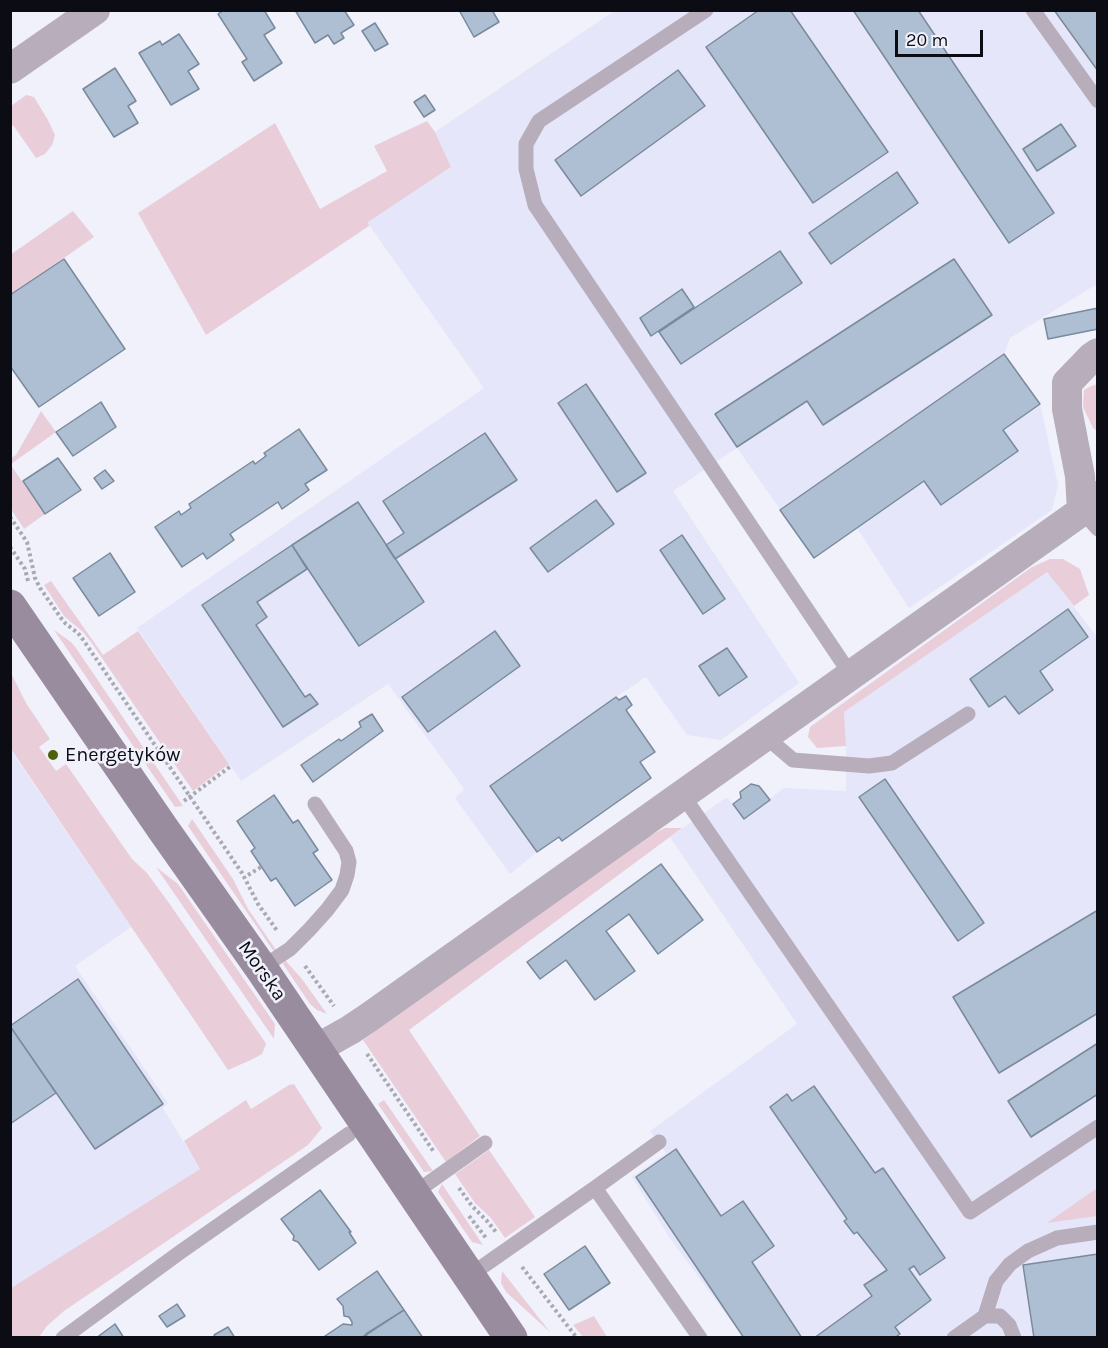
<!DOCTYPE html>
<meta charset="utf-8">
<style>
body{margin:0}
#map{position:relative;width:1108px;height:1348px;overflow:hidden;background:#f0f1fb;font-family:Karla,sans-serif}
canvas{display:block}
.frame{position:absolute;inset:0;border:12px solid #0c0c14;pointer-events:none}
.scale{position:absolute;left:895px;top:30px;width:88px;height:27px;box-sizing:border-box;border:3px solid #0c0c14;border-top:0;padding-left:8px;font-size:18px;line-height:21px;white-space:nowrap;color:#0c0c14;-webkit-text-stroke:4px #f0f1fb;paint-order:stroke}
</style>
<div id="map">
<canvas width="1108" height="1348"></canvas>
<div class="frame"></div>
<div class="scale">20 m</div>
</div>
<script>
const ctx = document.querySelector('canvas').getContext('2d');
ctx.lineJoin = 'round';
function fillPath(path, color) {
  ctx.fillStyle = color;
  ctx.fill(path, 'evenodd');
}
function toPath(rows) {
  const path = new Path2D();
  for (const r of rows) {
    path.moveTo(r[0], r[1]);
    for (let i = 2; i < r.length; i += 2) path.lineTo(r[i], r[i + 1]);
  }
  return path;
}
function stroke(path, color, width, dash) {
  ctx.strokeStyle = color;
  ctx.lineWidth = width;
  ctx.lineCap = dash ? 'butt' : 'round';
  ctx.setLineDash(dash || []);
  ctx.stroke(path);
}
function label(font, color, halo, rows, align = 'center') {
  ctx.font = font + ' Karla,sans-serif';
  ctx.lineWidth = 5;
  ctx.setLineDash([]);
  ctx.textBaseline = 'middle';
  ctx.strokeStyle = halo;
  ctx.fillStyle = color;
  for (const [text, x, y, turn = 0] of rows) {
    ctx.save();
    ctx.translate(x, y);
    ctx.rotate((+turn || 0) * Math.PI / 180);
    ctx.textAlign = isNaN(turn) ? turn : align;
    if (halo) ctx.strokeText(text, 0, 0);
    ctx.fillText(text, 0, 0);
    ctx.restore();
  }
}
const built = toPath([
 [614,11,1097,11,1097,284,1010,338,1004,354,1040,404,1058,485,1052,510,909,608,857,528,814,558,737,448,673,491,799,683,721,740,687,735,646,677,616,697,490,786,537,852,510,874,455,798,464,789,388,684,241,781,137,628,484,388,367,222,451,167,435,132],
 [1047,571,1097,637,1097,1043,1008,1102,1031,1137,1097,1094,1097,1337,743,1337,669,1237,632,1177,666,1153,650,1131,797,1024,670,837,724,799,728,798,744,818,784,788,846,791,846,746,843,712],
 [10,749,131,927,75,966,168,1103,163,1108,200,1169,11,1288]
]);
const green = toPath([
 [26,95,34,97,48,120,55,135,52,145,45,154,36,158,13,125,11,126,11,106],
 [427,121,435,132,451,167,368,222,369,226,206,335,138,213,275,123,320,209,387,171,374,146],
 [73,211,94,237,11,295,10,255],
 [1097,384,1098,384,1097,431,1093,428,1083,407,1084,390,1091,386],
 [41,411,56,432,11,464,11,458,16,455],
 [10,464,45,514,24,529,11,509],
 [1050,559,1063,559,1080,569,1089,595,1074,606,1047,572,844,712,846,746,817,748,808,737,810,727,1032,567],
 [51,581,103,655,138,631,229,764,193,791,91,642,83,632,64,616,44,585],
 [54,630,71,642,76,648,183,806,175,807],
 [11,673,26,703,50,739,39,747,56,771,66,764,132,859,147,873,169,903,265,1042,266,1044,262,1054,253,1059,228,1070,11,749],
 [192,819,233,879,248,909,276,950,273,950,270,946,188,826],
 [665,828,682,828,409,1030,480,1136,446,1162,363,1040,641,840],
 [156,867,178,884,275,1024,274,1039],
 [285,960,302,979,327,1014,317,1010,310,1004,283,964],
 [294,1084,322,1128,308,1145,64,1311,47,1326,39,1337,11,1337,11,1288,200,1169,184,1141,246,1100,251,1109,289,1085],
 [384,1100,433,1171,424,1172,378,1104],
 [489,1150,535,1217,505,1238,491,1218,475,1203,455,1174],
 [442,1184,483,1245,472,1242,438,1192],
 [1097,1188,1097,1216,1047,1223],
 [502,1271,550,1332,506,1292,501,1283],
 [594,1316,607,1337,583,1337,573,1325]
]);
const building = toPath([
 [224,10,264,10,275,28,264,35,282,63,254,81,242,62,247,59,218,14,224,10],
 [295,10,344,10,354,25,341,33,344,38,334,44,328,35,315,43,295,10],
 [459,10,492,10,499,22,474,37,459,10],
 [759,10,790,10,888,152,813,203,706,47,759,10],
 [853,10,918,10,1054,213,1009,243,853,10],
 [1054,10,1098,10,1098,71,1054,10],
 [375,23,388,44,375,51,362,31,375,23],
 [179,34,199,64,188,71,199,89,171,105,139,53,160,41,162,45,179,34],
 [115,68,136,101,128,106,138,123,114,137,83,89,115,68],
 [678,70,705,106,581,196,555,160,678,70],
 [425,95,435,110,424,117,414,102,425,95],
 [1061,124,1076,146,1037,171,1023,149,1061,124],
 [897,172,918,203,831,264,809,233,897,172],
 [780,251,802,283,681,364,659,332,780,251],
 [64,259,125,349,39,407,10,366,10,295,64,259],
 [954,259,992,315,823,425,807,401,737,447,715,414,954,259],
 [682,289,694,307,651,336,640,318,682,289],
 [1098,308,1098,329,1048,339,1044,319,1098,308],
 [1004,354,1040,404,1003,430,1018,451,941,505,924,481,814,558,780,510,1004,354],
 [586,384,646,473,617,492,558,403,586,384],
 [101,402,116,427,73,456,56,432,101,402],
 [299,429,327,470,305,484,309,490,282,509,278,502,230,534,234,540,207,559,203,553,182,567,155,527,179,511,181,515,191,508,189,504,253,461,255,464,266,456,264,453,299,429],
 [485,433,517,480,395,559,386,545,404,533,383,501,485,433],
 [58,458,81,490,45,514,23,481,58,458],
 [105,470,114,481,102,489,94,478,105,470],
 [596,500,614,524,548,572,530,548,596,500],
 [358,502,424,602,359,646,292,545,358,502],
 [682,535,725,599,703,614,660,550,682,535],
 [292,545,307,569,257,602,267,617,256,625,305,697,310,694,318,704,283,727,202,605,292,545],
 [110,553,135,592,99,616,73,578,110,553],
 [1068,609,1088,637,1040,671,1053,690,1019,714,1005,696,989,707,970,679,1068,609],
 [495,631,520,666,428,732,402,697,495,631],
 [727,648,747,677,719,696,699,666,727,648],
 [626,696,632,705,626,710,655,752,640,762,651,778,562,841,559,837,537,852,490,786,616,697,619,700,626,696],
 [372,714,383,731,313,782,301,765,339,739,341,741,361,727,359,722,372,714],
 [885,779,984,923,958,941,859,797,885,779],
 [751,784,759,786,770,800,744,819,733,804,741,798,740,792,751,784],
 [274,795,293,823,298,820,318,850,313,853,332,880,295,906,276,878,271,881,251,851,255,848,237,821,274,795],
 [661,864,703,920,658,954,629,914,606,931,635,971,595,1000,566,960,540,979,527,962,661,864],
 [1098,910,1098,1013,999,1073,953,997,1098,910],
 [78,979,163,1104,95,1149,10,1026,78,979],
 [10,1026,56,1093,10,1124,10,1026],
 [1098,1043,1098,1094,1031,1137,1008,1101,1098,1043],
 [814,1086,875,1173,883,1168,945,1258,920,1275,914,1266,909,1269,931,1300,895,1327,900,1334,894,1338,814,1338,872,1296,864,1285,887,1270,857,1232,854,1234,844,1221,847,1219,770,1107,787,1094,792,1101,814,1086],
 [676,1149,721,1216,743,1201,774,1246,752,1262,802,1338,744,1338,636,1177,676,1149],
 [320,1190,351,1232,349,1232,356,1243,319,1270,298,1242,293,1240,294,1236,281,1219,320,1190],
 [585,1246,610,1283,569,1310,544,1274,585,1246],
 [1098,1254,1098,1338,1034,1338,1023,1265,1098,1254],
 [377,1271,404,1310,361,1338,322,1338,343,1324,352,1325,352,1322,349,1317,344,1316,343,1306,337,1299,377,1271],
 [177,1304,185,1316,167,1327,159,1316,177,1304],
 [404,1310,423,1338,368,1338,366,1334,404,1310],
 [115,1324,124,1338,96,1338,115,1324],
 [228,1327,235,1338,216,1338,214,1335,228,1327]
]);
const path = toPath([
 [10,517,27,542,35,578,40,588,61,618,66,624,78,633,84,641,242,873,258,904,278,932],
 [10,547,25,569,28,581],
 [184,801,231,766],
 [248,875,261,867],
 [305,966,334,1006],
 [367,1054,434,1152],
 [459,1188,472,1206,487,1221,496,1232],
 [469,1216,486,1238],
 [522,1267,577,1338]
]);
const lane = toPath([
 [706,10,539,121,526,144,526,169,535,205,851,675],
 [1033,10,1098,101],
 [1082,511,1098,529],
 [765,736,793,760,869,766,892,763,968,714],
 [682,794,970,1212,1098,1127],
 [261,968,290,949,309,930,327,910,342,890,347,875,349,862,346,851,315,804],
 [595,1188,700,1338],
 [413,1194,485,1143],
 [469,1276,595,1188,659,1142],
 [985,1316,996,1281,1010,1264,1028,1251,1057,1238,1098,1232],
 [63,1338,179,1253,349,1134],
 [954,1338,985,1316,1000,1316,1009,1325,1014,1338]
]);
const street = toPath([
 [10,69,95,10],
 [1082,511,1080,476,1067,409,1067,383,1092,357,1098,353],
 [316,1049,350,1030,368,1018,1082,511,1098,496]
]);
const secondary = toPath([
 [10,606,163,829,261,968,511,1338]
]);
const markers = [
 [53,755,6,"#4e6109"]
];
const poiNames = [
 ["Energetyków",65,755]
];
const streetNames = [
 ["Morska",262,971,55]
];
fillPath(built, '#e6e6fa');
fillPath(green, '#e9ceda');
fillPath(building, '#aebfd3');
stroke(building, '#798a9c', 1.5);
stroke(path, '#a8a9b2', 4, [3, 3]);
stroke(lane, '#b7adbb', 15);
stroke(street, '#b7adbb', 30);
stroke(secondary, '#9a8c9f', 33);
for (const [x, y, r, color] of markers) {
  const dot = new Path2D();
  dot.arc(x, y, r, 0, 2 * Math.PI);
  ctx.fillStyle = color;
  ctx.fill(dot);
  stroke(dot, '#f0f1fb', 2);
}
label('20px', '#0c0c14', '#f0f1fb', poiNames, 'left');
label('20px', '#0c0c14', '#f0f1fb', streetNames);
</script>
